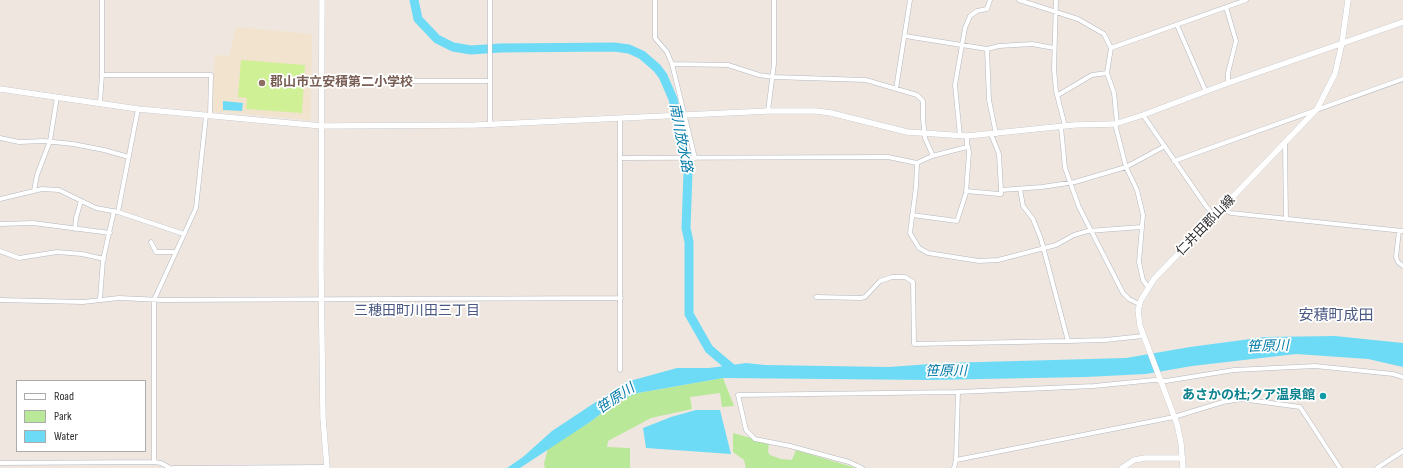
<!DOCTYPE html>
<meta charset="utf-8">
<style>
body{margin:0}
#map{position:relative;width:1403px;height:468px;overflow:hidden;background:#efe7df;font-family:"Sofia Sans Condensed",sans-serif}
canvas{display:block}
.legend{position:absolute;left:16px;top:380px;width:130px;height:72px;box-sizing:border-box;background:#fff;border:1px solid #ababab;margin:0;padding:5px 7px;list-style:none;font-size:12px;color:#2d2d2d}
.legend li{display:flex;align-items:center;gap:8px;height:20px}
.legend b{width:20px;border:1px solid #ababab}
</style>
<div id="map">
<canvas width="1403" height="468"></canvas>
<ul class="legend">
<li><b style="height:5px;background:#fff"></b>Road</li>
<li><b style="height:11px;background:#bae899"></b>Park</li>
<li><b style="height:11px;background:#6edbf6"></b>Water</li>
</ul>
</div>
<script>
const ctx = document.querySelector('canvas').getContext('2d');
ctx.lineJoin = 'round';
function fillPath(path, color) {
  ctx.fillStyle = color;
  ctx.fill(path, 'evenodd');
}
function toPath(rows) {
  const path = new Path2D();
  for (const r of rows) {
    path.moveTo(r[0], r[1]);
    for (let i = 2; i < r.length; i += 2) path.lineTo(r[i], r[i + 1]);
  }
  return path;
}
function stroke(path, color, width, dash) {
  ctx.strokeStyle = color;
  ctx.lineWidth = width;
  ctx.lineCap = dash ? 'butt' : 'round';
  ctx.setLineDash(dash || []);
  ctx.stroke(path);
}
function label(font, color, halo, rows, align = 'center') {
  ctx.font = font + ' "Sofia Sans Condensed","Noto Sans JP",sans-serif';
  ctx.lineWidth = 3.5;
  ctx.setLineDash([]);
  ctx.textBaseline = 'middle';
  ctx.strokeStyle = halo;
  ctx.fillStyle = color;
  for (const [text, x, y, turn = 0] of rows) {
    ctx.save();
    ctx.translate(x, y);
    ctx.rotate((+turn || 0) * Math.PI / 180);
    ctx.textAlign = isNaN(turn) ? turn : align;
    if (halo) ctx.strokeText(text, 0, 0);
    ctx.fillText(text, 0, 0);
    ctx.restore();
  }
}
const education = toPath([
 [236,27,312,34,311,120,212,111,215,55,229,56]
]);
const green = toPath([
 [723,378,734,406,722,407,720,393,690,397,692,409,651,418,608,441,607,447,630,448,630,468,545,468,544,464,548,448,590,422,619,400,638,393],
 [733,433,769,443,768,452,770,455,781,459,792,460,796,450,856,468,746,468,744,460,733,452]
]);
const pitch = toPath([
 [241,60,305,65,302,113,246,109,247,98,238,97]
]);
const water = toPath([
 [223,101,243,103,242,111,223,110],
 [1335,336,1403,343,1403,367,1368,359,1296,354,1192,366,1146,374,1086,377,930,380,723,378,638,393,619,400,590,422,520,468,507,468,523,457,552,431,626,382,677,368,709,368,746,363,765,365,889,367,944,363,1126,358,1190,347,1265,337],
 [696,410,720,410,731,454,646,448,643,428,671,417]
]);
const river = toPath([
 [414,0,418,19,437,39,453,47,471,50,500,48,614,47,629,49,642,55,657,68,663,76,673,99,688,172,686,228,689,242,689,314,709,349,736,372]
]);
const street = toPath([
 [655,0,655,38,667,52,672,64,695,158],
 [1019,0,1078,19,1104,34,1111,48,1107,73,1114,93,1117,123],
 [1056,0,1054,69,1056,91,1065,126],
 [1226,7,1236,41,1228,73,1228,83],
 [1177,25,1206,92],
 [905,36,987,49,999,46,1032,44,1054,48],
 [1111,48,1246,0],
 [987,49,989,100,996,134],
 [672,64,728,65,759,75,773,77,866,80,917,95,923,101,923,119,925,138,933,156],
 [102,75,211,75,210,116],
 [322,81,490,81],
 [896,89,910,0],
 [1058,95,1092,75,1107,73],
 [100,102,102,75,102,0],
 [768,111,774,64,774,0],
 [1143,115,1206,206,1215,217],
 [490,124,490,0],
 [1115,124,1126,167,1137,190,1143,215,1139,262,1143,280,1148,287],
 [1061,127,1065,168,1079,207,1123,293,1129,299,1139,304],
 [991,134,999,154,1001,190],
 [960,136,955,85,965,28,970,16,977,11,987,9,990,0],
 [0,138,19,142,44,141,73,144,104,150,129,157],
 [1285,144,1286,219],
 [620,158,888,157,917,163,932,156,967,147,967,136],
 [1174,161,1403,79],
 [917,163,916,187,910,233,919,248,928,253,979,261,998,260,1056,245,1074,235,1088,231,1142,227],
 [1020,189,1023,206,1033,219,1041,239,1068,341,1105,340,1143,336],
 [34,191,37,175,50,141,57,97],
 [966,191,999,194,1001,194,1001,190,1042,187,1075,182,1126,167,1165,146],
 [0,199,42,189,59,190,96,208,118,212,184,234],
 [1222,209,1231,213,1403,231],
 [118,212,138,109],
 [912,215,957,221,966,193,969,152,968,146],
 [0,224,33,223,110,233],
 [75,229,76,218,81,201],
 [1399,231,1396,257,1398,262,1403,266],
 [151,242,156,252,175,252],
 [0,251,19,258,57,252,82,254,104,259],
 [816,297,861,298,865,297,880,281,892,277,905,277,913,282,914,344,1068,341],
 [100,299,103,260,114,211],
 [0,300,83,302,119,298,162,300,621,298],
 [620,370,620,118],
 [956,460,1174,417,1223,402,1241,399,1300,407,1340,468],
 [0,463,154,462],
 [170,468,161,463,154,462,154,300,196,208,206,116],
 [173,468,326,467],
 [862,468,849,462,790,446,755,439,746,430,738,395,958,392,1094,386,1154,380,1166,381,1234,370,1315,366,1393,374,1403,377],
 [954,468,956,460,958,392],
 [1377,468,1403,451]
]);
const secondary = toPath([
 [322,0,321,266,323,418,327,468],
 [0,89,138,109,322,126,476,125,768,111,816,111,831,113,907,132,967,136,1074,125,1115,124,1143,115,1228,83,1403,22],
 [1122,468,1134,460,1145,458,1183,458],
 [1183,468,1181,443,1177,424,1140,326,1138,310,1141,300,1154,279,1317,109,1335,74,1342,43,1348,0]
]);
const markers = [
 [262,83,4,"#8d6e63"],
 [1323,396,4,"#0f9aa8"]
];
const educationNames = [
 ["郡山市立安積第二小学校",270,83]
];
const streetNames = [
 ["仁井田郡山線",1206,226,-46]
];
const cultureNames = [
 ["あさかの杜;クア温泉館",1315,396]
];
const waterNames = [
 ["南川放水路",680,138,79],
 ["笹原川",1268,347,-2],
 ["笹原川",946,372,-1],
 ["笹原川",616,399,-34]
];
const neighbourhoodNames = [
 ["三穂田町川田三丁目",417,311]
];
const quarterNames = [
 ["安積町成田",1336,316]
];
fillPath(education, '#f1e3ce');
fillPath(green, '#bae899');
fillPath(pitch, '#cff095');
fillPath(water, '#6edbf6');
stroke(river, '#6edbf6', 9);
stroke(street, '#b3b7c1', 5);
stroke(secondary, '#b3b7c1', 6);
stroke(street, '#fff', 4);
stroke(secondary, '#fff', 5.5);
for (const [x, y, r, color] of markers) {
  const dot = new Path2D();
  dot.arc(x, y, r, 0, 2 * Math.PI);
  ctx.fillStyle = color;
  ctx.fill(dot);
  stroke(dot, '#fff', 1.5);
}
label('bold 13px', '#785e54', '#fff', educationNames, 'left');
label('13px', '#2d2d2d', '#fff', streetNames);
label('bold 13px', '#0d838f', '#fff', cultureNames, 'right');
label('italic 14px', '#067ca9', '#fff', waterNames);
label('14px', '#4a5882', '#fff', neighbourhoodNames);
label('15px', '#4a5882', '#fff', quarterNames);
</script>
